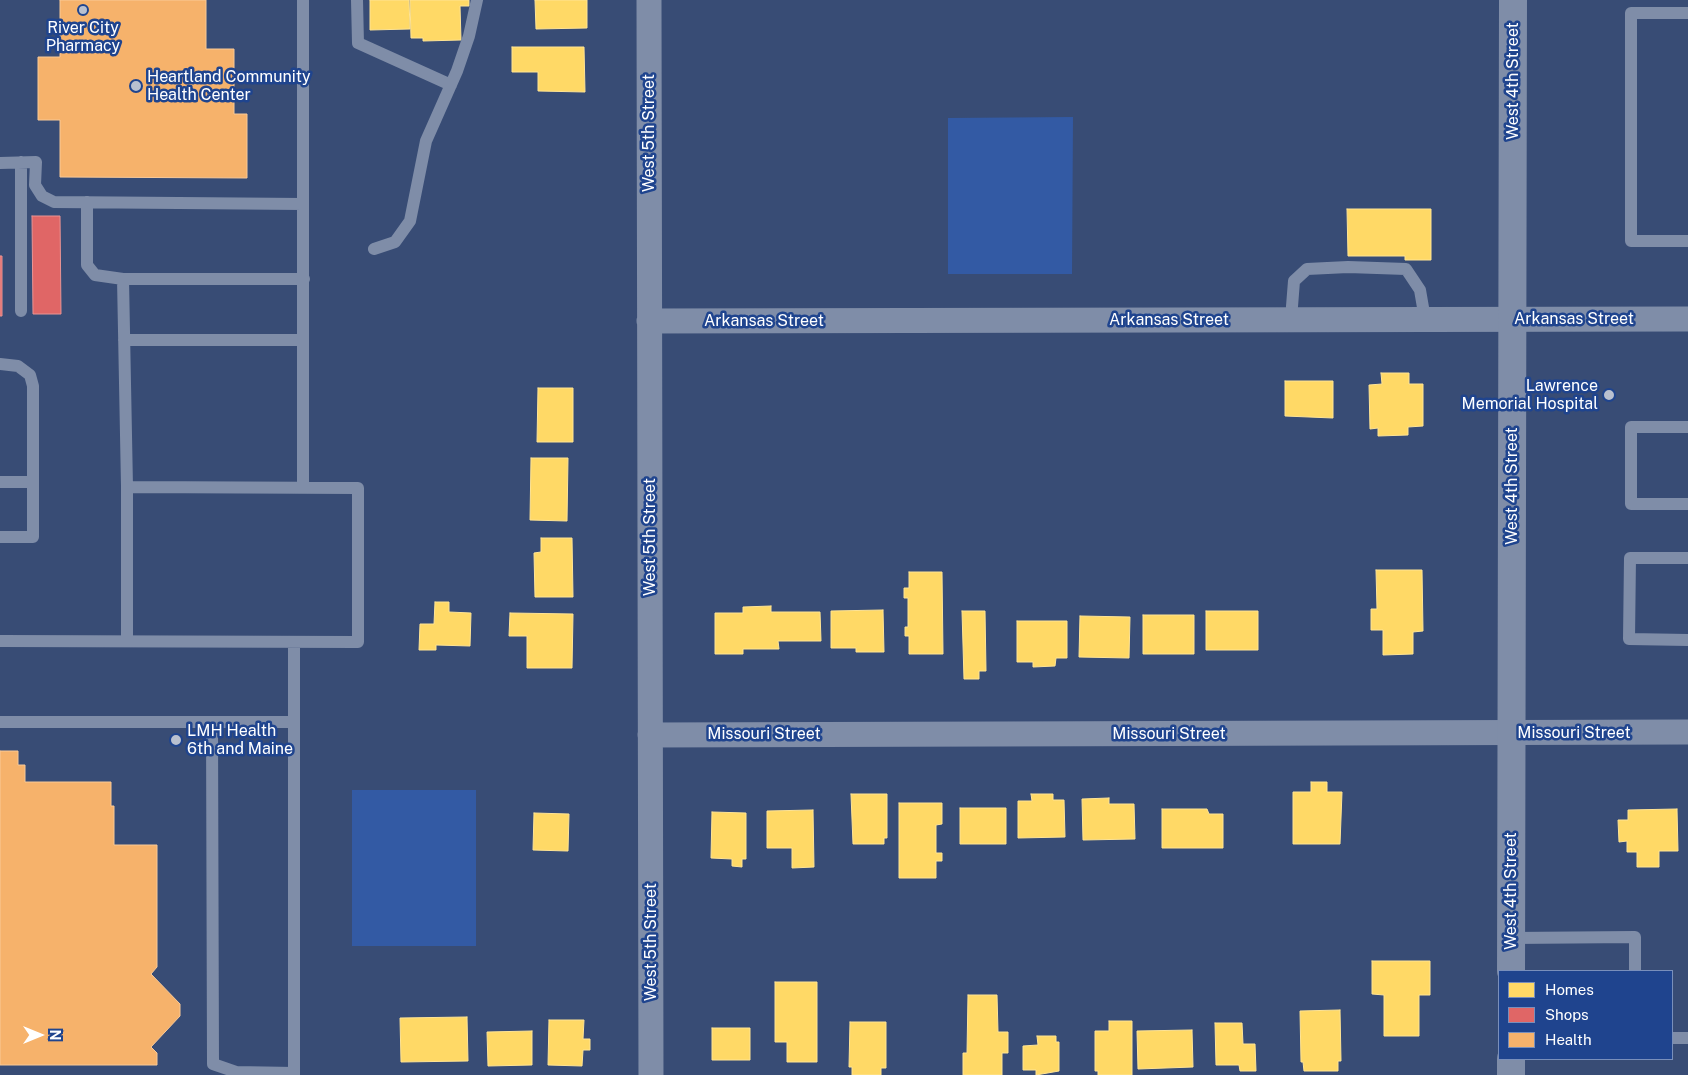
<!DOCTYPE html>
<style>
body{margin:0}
#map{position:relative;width:1688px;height:1075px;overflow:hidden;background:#384c75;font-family:"Public Sans",sans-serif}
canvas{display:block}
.legend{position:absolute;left:1498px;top:970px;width:175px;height:90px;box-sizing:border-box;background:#1f448e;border:1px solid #798fbb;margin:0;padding:6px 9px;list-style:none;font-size:15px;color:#fff}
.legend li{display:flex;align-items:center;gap:10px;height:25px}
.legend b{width:25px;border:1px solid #798fbb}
.north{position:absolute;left:15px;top:1010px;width:50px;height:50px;-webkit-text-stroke:4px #1f448e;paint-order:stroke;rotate:90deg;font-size:14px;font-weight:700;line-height:20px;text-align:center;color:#fff}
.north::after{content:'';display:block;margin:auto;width:18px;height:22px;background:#fff;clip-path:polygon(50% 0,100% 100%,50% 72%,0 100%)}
</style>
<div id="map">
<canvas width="1688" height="1075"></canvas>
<ul class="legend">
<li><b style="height:14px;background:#ffd966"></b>Homes</li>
<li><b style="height:14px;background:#e06666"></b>Shops</li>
<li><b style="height:14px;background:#f6b26b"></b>Health</li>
</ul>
<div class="north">N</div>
</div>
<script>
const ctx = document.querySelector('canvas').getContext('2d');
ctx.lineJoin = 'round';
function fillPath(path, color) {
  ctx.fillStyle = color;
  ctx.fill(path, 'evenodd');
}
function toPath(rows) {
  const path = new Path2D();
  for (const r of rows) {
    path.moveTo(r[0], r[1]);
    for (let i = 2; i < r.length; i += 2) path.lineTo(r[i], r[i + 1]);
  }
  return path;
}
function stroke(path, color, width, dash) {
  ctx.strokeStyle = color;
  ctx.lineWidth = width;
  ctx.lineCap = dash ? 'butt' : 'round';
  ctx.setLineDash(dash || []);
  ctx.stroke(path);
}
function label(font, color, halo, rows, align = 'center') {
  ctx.font = font + ' "Public Sans",sans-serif';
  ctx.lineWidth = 5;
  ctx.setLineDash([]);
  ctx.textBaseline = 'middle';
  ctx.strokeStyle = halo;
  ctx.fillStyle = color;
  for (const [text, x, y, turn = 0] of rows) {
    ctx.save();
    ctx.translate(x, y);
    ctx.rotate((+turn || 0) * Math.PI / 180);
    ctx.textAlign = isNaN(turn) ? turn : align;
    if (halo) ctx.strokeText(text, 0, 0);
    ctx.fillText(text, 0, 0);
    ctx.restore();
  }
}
const green = toPath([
 [1073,117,1072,274,948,274,948,118],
 [352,790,476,790,476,946,352,946]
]);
const homes = toPath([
 [370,0,409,0,410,29,370,30,370,0],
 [410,0,469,0,469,6,460,6,461,40,423,41,423,38,411,38,410,0],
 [535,0,587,0,587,28,536,29,535,0],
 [512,47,584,47,585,92,538,91,538,72,512,72,512,47],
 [1347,209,1431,209,1431,260,1405,260,1405,256,1348,256,1347,209],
 [1381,373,1409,373,1409,384,1423,384,1423,426,1408,427,1408,435,1378,436,1378,428,1370,429,1369,385,1382,384,1381,373],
 [1285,381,1333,381,1333,418,1285,416,1285,381],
 [538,388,573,388,573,442,537,442,538,388],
 [531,458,568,458,567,521,530,520,531,458],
 [541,538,572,538,573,597,535,597,534,553,541,552,541,538],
 [1376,570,1422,570,1423,631,1413,632,1413,654,1383,655,1383,630,1371,630,1371,609,1377,609,1376,570],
 [909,572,942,572,943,654,909,654,909,636,905,636,905,627,908,627,908,598,904,598,904,588,909,588,909,572],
 [435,602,449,602,449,612,471,613,470,646,436,645,436,650,419,650,420,624,434,624,435,602],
 [771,606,771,612,820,612,821,641,778,641,779,649,743,649,743,654,715,654,715,613,743,613,743,607,771,606],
 [883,610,884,652,856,652,856,648,831,648,831,611,883,610],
 [962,611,985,611,986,671,979,671,979,679,964,679,962,611],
 [1206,611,1258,611,1258,650,1206,650,1206,611],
 [510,613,573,614,572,668,527,668,527,636,509,636,510,613],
 [1143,615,1194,615,1194,654,1143,654,1143,615],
 [1080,616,1130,617,1129,658,1079,657,1080,616],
 [1017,621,1067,621,1067,658,1056,658,1055,666,1033,667,1033,662,1017,662,1017,621],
 [1311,782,1327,782,1327,792,1342,792,1340,844,1293,844,1293,792,1311,792,1311,782],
 [851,794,887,794,887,838,884,838,884,844,853,844,851,794],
 [1031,794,1053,794,1053,800,1064,800,1065,837,1018,838,1018,801,1032,801,1031,794],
 [1109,798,1109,804,1134,804,1135,839,1083,840,1082,799,1109,798],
 [899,803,942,803,942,824,936,825,936,853,942,853,942,861,936,861,936,878,899,878,899,803],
 [960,808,1006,808,1006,844,960,844,960,808],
 [1162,809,1207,809,1209,814,1223,814,1223,848,1162,848,1162,809],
 [1677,809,1678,851,1659,851,1659,867,1637,867,1637,852,1627,852,1627,841,1619,842,1618,820,1628,820,1628,810,1677,809],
 [813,810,814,867,792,868,792,848,767,848,767,811,813,810],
 [712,812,746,813,746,859,742,859,742,867,732,866,732,859,711,858,712,812],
 [534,813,569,814,568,851,533,850,534,813],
 [1372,961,1430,961,1430,995,1419,995,1419,1036,1384,1036,1384,995,1372,994,1372,961],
 [775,982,817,982,817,1062,787,1062,787,1042,775,1042,775,982],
 [968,995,997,995,998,1032,1008,1032,1008,1053,1002,1053,1002,1075,963,1075,963,1053,967,1053,968,995],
 [1340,1010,1341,1061,1338,1061,1338,1071,1304,1071,1303,1062,1301,1062,1300,1011,1340,1010],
 [467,1017,468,1061,401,1062,400,1018,467,1017],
 [549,1020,584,1020,583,1039,590,1039,590,1050,583,1050,582,1066,548,1065,549,1020],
 [1109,1021,1132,1021,1132,1075,1098,1075,1098,1071,1095,1071,1095,1031,1109,1031,1109,1021],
 [850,1022,886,1022,886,1068,881,1068,881,1075,852,1075,852,1067,849,1067,850,1022],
 [1215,1023,1242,1023,1243,1044,1255,1044,1256,1071,1240,1071,1239,1065,1216,1065,1215,1023],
 [712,1028,750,1028,750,1060,712,1060,712,1028],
 [1192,1030,1193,1067,1138,1069,1137,1031,1192,1030],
 [532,1031,532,1065,488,1066,487,1032,532,1031],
 [1037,1036,1056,1036,1056,1042,1059,1042,1059,1071,1036,1075,1036,1070,1023,1070,1023,1046,1038,1045,1037,1036]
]);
const shops = toPath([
 [32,216,60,216,61,314,33,314,32,216],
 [0,256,2,256,2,316,0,316,0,256]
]);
const health = toPath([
 [60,0,206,0,206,49,234,49,234,114,247,114,247,178,60,177,60,120,38,120,38,57,60,57,60,0],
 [0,751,18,751,18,765,25,765,25,782,111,782,111,806,114,806,114,845,157,845,157,967,151,974,180,1004,180,1016,151,1047,157,1053,157,1065,0,1065,0,751]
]);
const service = toPath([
 [357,0,358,43,451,85],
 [1688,13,1631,13,1631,241,1688,241],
 [0,163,36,162,35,185,42,196,54,202,303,204],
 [87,202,87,265,95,275,123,279,304,279],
 [374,249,395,242,410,221,426,141,457,71,469,36,477,0],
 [123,279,127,487],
 [21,311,21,162],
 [1291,319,1294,281,1307,269,1348,267,1406,269,1420,290,1425,319],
 [124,340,303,340],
 [0,364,18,366,30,375,33,386,33,482],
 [1688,427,1631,427,1631,504,1688,504],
 [0,482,33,482,33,537,0,537],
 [303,487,303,0],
 [1688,558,1630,558,1629,639,1688,640],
 [0,641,358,642,358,488,127,487,127,641],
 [294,642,294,1075],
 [0,722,294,722],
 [212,722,213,1064,236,1072,294,1073],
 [1511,938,1635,937,1635,971],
 [1672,1038,1688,1038]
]);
const minor = toPath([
 [649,0,651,1075],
 [649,321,1688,319],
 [650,735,1688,732]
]);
const tertiary = toPath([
 [1511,971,1513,0],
 [1511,1075,1511,1059]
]);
const markers = [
 [83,10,5,"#b9c0cf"],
 [136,86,6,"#b9c0cf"],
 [1609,395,6,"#b9c0cf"],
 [176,740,6,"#b9c0cf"]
];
const poiNames = [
 ["River City",83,28,"center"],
 ["Pharmacy",83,46,"center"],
 ["Heartland Community",147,77],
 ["Health Center",147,95],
 ["Lawrence",1598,386,"right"],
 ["Memorial Hospital",1598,404,"right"],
 ["LMH Health",187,731],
 ["6th and Maine",187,749]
];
const streetNames = [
 ["West 4th Street",1513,81,-90],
 ["West 5th Street",649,133,-90],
 ["Arkansas Street",1574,319],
 ["Arkansas Street",1169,320],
 ["Arkansas Street",764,321],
 ["West 4th Street",1512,486,-90],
 ["West 5th Street",650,537,-90],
 ["Missouri Street",1574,733],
 ["Missouri Street",764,734],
 ["Missouri Street",1169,734],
 ["West 4th Street",1511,891,-90],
 ["West 5th Street",651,942,-90]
];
fillPath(green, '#335aa4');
fillPath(homes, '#ffd966');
stroke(homes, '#ffe494', 1);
fillPath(shops, '#e06666');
stroke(shops, '#e99494', 1);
fillPath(health, '#f6b26b');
stroke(health, '#f9c997', 1);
stroke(service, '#7f8da8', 12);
stroke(minor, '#7f8da8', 25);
stroke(tertiary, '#7f8da8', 28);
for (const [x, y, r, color] of markers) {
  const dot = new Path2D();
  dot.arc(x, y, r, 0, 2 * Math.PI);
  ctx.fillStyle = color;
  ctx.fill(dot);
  stroke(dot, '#1f448e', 2);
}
label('16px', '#fff', '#1f448e', poiNames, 'left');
label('16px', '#fff', '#1f448e', streetNames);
</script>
